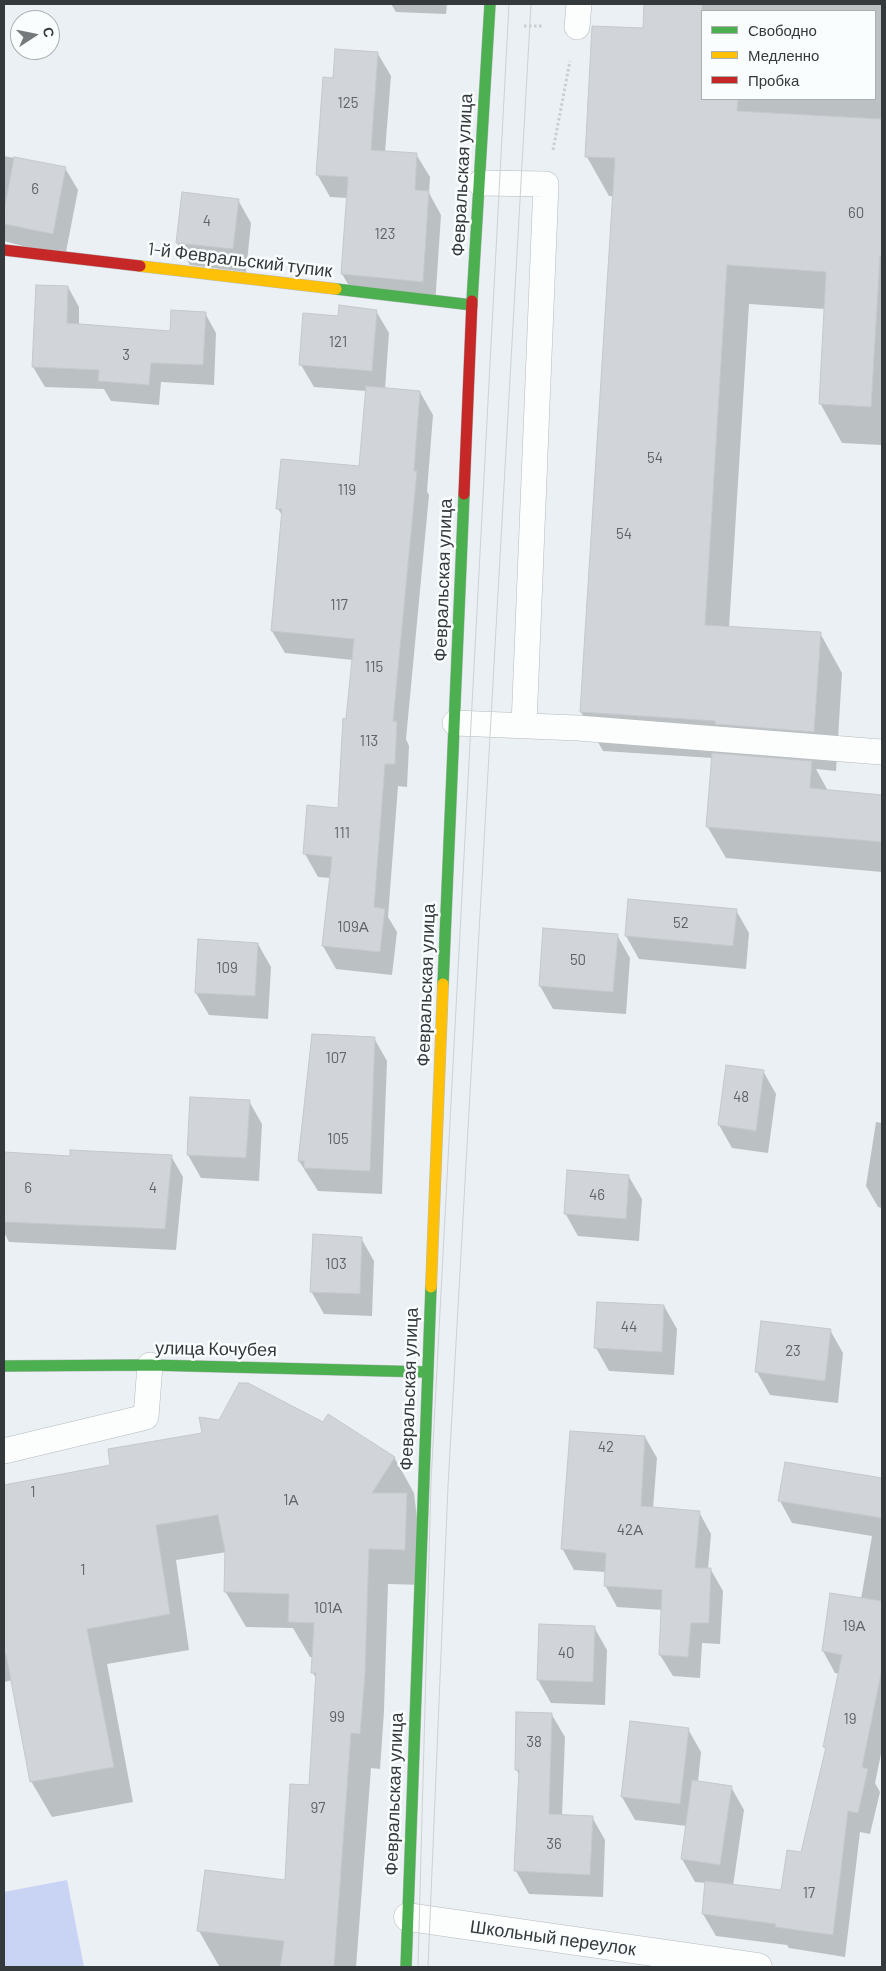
<!DOCTYPE html>
<meta charset="utf-8">
<style>
body{margin:0}
#map{position:relative;width:886px;height:1971px;overflow:hidden;background:#eaf0f4;font-family:Barlow,sans-serif}
canvas{display:block}
.frame{position:absolute;inset:0;border:5px solid #34393c;pointer-events:none}
.legend{position:absolute;left:701px;top:10px;width:175px;height:90px;box-sizing:border-box;background:#fafdfe;border:1px solid #abafb0;margin:0;padding:6px 9px;list-style:none;font-size:15px;color:#34393c}
.legend li{display:flex;align-items:center;gap:10px;height:25px}
.legend b{width:25px;border:1px solid #abafb0}
.north{position:absolute;left:10px;top:10px;width:50px;height:50px;box-sizing:border-box;background:#fafdfe;border:1px solid #abafb0;border-radius:50%;rotate:79deg;font-size:14px;font-weight:700;line-height:20px;text-align:center;color:#34393c}
.north::after{content:'';display:block;margin:auto;width:18px;height:22px;background:#74797c;clip-path:polygon(50% 0,100% 100%,50% 72%,0 100%)}
</style>
<div id="map">
<canvas width="886" height="1971"></canvas>
<div class="frame"></div>
<ul class="legend">
<li><b style="height:6px;background:#4caf50"></b>Свободно</li>
<li><b style="height:6px;background:#ffc107"></b>Медленно</li>
<li><b style="height:6px;background:#c62828"></b>Пробка</li>
</ul>
<div class="north">С</div>
</div>
<script>
const ctx = document.querySelector('canvas').getContext('2d');
ctx.lineJoin = 'round';
function fillPath(path, color) {
  ctx.fillStyle = color;
  ctx.fill(path, 'evenodd');
}
function toPath(rows) {
  const path = new Path2D();
  for (const r of rows) {
    path.moveTo(r[0], r[1]);
    for (let i = 2; i < r.length; i += 2) path.lineTo(r[i], r[i + 1]);
  }
  return path;
}
function stroke(path, color, width, dash) {
  ctx.strokeStyle = color;
  ctx.lineWidth = width;
  ctx.lineCap = dash ? 'butt' : 'round';
  ctx.setLineDash(dash || []);
  ctx.stroke(path);
}
function label(font, color, halo, rows, align = 'center') {
  ctx.font = font + ' Barlow,sans-serif';
  ctx.lineWidth = 5;
  ctx.setLineDash([]);
  ctx.textBaseline = 'middle';
  ctx.strokeStyle = halo;
  ctx.fillStyle = color;
  for (const [text, x, y, turn = 0] of rows) {
    ctx.save();
    ctx.translate(x, y);
    ctx.rotate((+turn || 0) * Math.PI / 180);
    ctx.textAlign = isNaN(turn) ? turn : align;
    if (halo) ctx.strokeText(text, 0, 0);
    ctx.fillText(text, 0, 0);
    ctx.restore();
  }
}
const green = toPath([
 [67,1880,84,1967,4,1967,4,1892]
]);
const shadow = toPath([
 [391,4,447,4,446,14,396,12],
 [646,4,882,4,882,445,842,443,820,403,825,309,749,304,729,628,820,633,842,673,836,771,816,769,828,791,882,796,882,872,726,858,707,826,713,758,603,751,581,712,614,196,609,196,587,157,644,30],
 [702,11,875,11,875,99,702,99],
 [378,54,391,76,385,152,416,154,430,177,429,193,441,215,435,305,355,296,342,274,348,198,330,197,317,174,334,79],
 [4,156,65,168,78,190,65,257,4,241],
 [238,200,251,223,246,272,190,265,177,243],
 [68,287,79,307,79,325,171,332,205,313,216,333,214,385,161,382,159,405,111,401,104,389,45,387,33,367],
 [376,311,389,333,385,389,420,392,433,415,427,491,429,495,406,739,409,746,407,787,398,786,388,917,397,932,392,975,336,969,323,946,331,878,318,877,305,854,339,809,353,660,285,653,272,631,283,517,278,509,360,468,366,391,314,387,301,365,339,317],
 [736,910,749,933,746,969,639,959,626,936],
 [617,935,630,958,626,1014,553,1009,540,986],
 [258,944,271,967,268,1019,209,1015,196,993],
 [374,1038,387,1061,382,1194,318,1191,299,1161],
 [763,1071,776,1094,768,1153,732,1148,719,1125],
 [191,1098,249,1101,262,1124,259,1181,201,1178,188,1155],
 [876,1122,882,1123,882,1208,878,1207,866,1186],
 [4,1153,71,1157,171,1156,183,1177,176,1250,9,1242,4,1232],
 [629,1177,642,1199,639,1241,578,1236,565,1213],
 [361,1238,374,1261,372,1316,324,1314,311,1291],
 [598,1303,664,1306,677,1329,674,1375,609,1371,596,1348],
 [830,1330,843,1353,838,1403,770,1395,757,1372],
 [645,1437,657,1458,653,1508,699,1512,711,1534,708,1569,711,1570,723,1591,720,1644,702,1643,700,1678,673,1676,660,1655,663,1610,617,1607,605,1585,606,1572,574,1570,562,1548],
 [394,1457,414,1493,425,1585,388,1584,384,1711,380,1769,371,1768,356,1967,219,1966,199,1931,286,1881,311,1787,317,1680,313,1673,313,1657,310,1657,293,1628,246,1627,225,1591,227,1552,176,1560,189,1650,107,1664,133,1802,52,1817,31,1781,13,1680,4,1682,4,1487,112,1466],
 [882,1475,882,1749,875,1783,880,1792,870,1834,860,1832,845,1957,789,1948,787,1945,716,1936,703,1914,706,1883,695,1882,682,1859,687,1826,635,1820,622,1797,688,1729,701,1752,698,1782,731,1787,744,1810,733,1886,782,1892,802,1854,826,1750,824,1747,840,1674,835,1673,823,1651,831,1595,861,1599,872,1536,792,1523,780,1501,882,1479],
 [594,1627,607,1650,605,1705,551,1703,538,1680],
 [552,1715,565,1737,562,1816,592,1817,605,1840,603,1897,529,1894,516,1871,520,1776,516,1769]
]);
const building = toPath([
 [644,4,702,4,702,99,738,99,737,111,882,119,882,256,880,256,871,407,819,404,826,272,727,265,705,625,821,632,814,732,715,724,715,721,580,712,615,158,585,157,592,26,643,28,644,4],
 [335,49,378,52,371,150,417,153,415,190,429,191,423,282,341,274,348,177,316,175,323,77,333,78,335,49],
 [14,157,66,167,53,234,4,224,4,211,14,157],
 [182,192,239,199,233,249,176,243,182,192],
 [36,285,68,286,67,323,170,331,171,310,206,312,203,365,151,363,149,385,98,381,99,370,32,367,36,285],
 [339,305,377,310,372,371,299,365,303,313,338,316,339,305],
 [366,386,420,391,414,471,417,471,393,721,397,722,395,764,385,764,374,907,385,909,380,952,322,946,332,857,303,854,307,805,338,808,343,718,346,719,354,639,271,631,282,509,276,509,281,459,359,466,366,386],
 [712,753,812,761,810,788,882,795,882,842,706,827,712,753],
 [628,899,737,909,733,946,625,936,628,899],
 [543,928,618,934,613,992,539,986,543,928],
 [198,939,258,943,255,996,195,993,198,939],
 [312,1034,375,1037,370,1171,304,1168,304,1161,298,1161,312,1034],
 [726,1065,764,1070,756,1131,718,1125,726,1065],
 [190,1097,250,1100,246,1158,187,1155,190,1097],
 [70,1150,172,1155,165,1229,4,1222,4,1152,70,1156,70,1150],
 [567,1170,629,1175,626,1219,564,1214,567,1170],
 [313,1234,362,1237,360,1294,310,1292,313,1234],
 [597,1302,664,1305,662,1352,594,1348,597,1302],
 [761,1321,831,1329,825,1381,755,1372,761,1321],
 [239,1383,248,1383,323,1422,328,1414,395,1457,372,1493,407,1493,405,1550,369,1549,365,1675,360,1734,351,1733,334,1967,280,1967,284,1941,197,1931,205,1870,285,1880,290,1784,309,1785,316,1673,311,1673,314,1623,288,1622,289,1594,224,1592,225,1551,218,1515,156,1525,170,1614,87,1629,114,1767,30,1782,6,1654,4,1654,4,1485,110,1465,108,1449,202,1433,199,1417,219,1420,239,1383],
 [570,1431,645,1436,641,1506,700,1511,695,1568,711,1568,709,1623,691,1623,688,1657,659,1655,662,1590,604,1586,606,1553,561,1549,570,1431],
 [785,1462,882,1478,882,1518,778,1501,785,1462],
 [830,1593,882,1601,882,1669,862,1767,868,1769,858,1813,848,1811,833,1935,775,1927,776,1924,702,1914,705,1881,781,1890,787,1850,801,1852,826,1747,823,1747,842,1655,822,1651,830,1593],
 [539,1624,595,1626,593,1682,537,1680,539,1624],
 [516,1712,552,1713,549,1814,593,1816,590,1875,514,1871,519,1770,515,1770,516,1712],
 [630,1721,689,1728,680,1804,621,1797,630,1721],
 [692,1780,732,1786,720,1865,681,1859,692,1780]
]);
const path = toPath([
 [524,26,543,26],
 [553,150,570,61]
]);
const lane = toPath([
 [577,27,579,4],
 [480,183,546,184,524,725],
 [455,723,578,728,881,752],
 [4,1451,146,1417,150,1365]
]);
const street = toPath([
 [408,1917,758,1967]
]);
const fast = toPath([
 [336,289,472,305],
 [472,301,490,4],
 [443,984,464,494],
 [4,1366,150,1365,427,1372],
 [406,1967,431,1287]
]);
const slow = toPath([
 [140,266,336,289],
 [431,1287,443,984]
]);
const jam = toPath([
 [4,250,140,266],
 [464,494,472,301]
]);
const tram = toPath([
 [418,1967,431,1482,509,4],
 [428,1967,448,1486,531,4]
]);
const numberNames = [
 ["125",348,103],
 ["6",35,189],
 ["60",856,213],
 ["4",207,221],
 ["123",385,234],
 ["121",338,342],
 ["3",126,355],
 ["54",655,458],
 ["119",347,490],
 ["54",624,534],
 ["117",339,605],
 ["115",374,667],
 ["113",369,741],
 ["111",342,833],
 ["52",681,923],
 ["109А",353,927],
 ["50",578,960],
 ["109",227,968],
 ["107",336,1058],
 ["48",741,1097],
 ["105",338,1139],
 ["6",28,1188],
 ["4",153,1188],
 ["46",597,1195],
 ["103",336,1264],
 ["44",629,1327],
 ["23",793,1351],
 ["42",606,1447],
 ["1",33,1492],
 ["1А",291,1500],
 ["42А",630,1530],
 ["1",83,1570],
 ["101А",328,1608],
 ["19А",854,1626],
 ["40",566,1653],
 ["99",337,1717],
 ["19",850,1719],
 ["38",534,1742],
 ["97",318,1808],
 ["36",554,1844],
 ["17",809,1893]
];
const streetNames = [
 ["Февральская улица",462,175,-87],
 ["1-й Февральский тупик",240,260,7],
 ["Февральская улица",443,580,-88],
 ["Февральская улица",426,985,-88],
 ["улица Кочубея",216,1349,1],
 ["Февральская улица",409,1389,-88],
 ["Февральская улица",394,1794,-88],
 ["Школьный переулок",553,1938,8]
];
fillPath(green, '#c9d3f3');
fillPath(shadow, '#0003');
fillPath(building, '#d1d5d9');
stroke(building, '#c4c8cb', 1);
stroke(lane, '#b5babc', 26);
stroke(street, '#b5babc', 29);
stroke(fast, '#b5babc', 12);
stroke(slow, '#b5babc', 12);
stroke(jam, '#b5babc', 12);
stroke(path, '#cbcecf', 3, [2.5, 2.5]);
stroke(lane, '#fcfdfd', 25);
stroke(street, '#fcfdfd', 28);
stroke(fast, '#4caf50', 11);
stroke(slow, '#ffc107', 11);
stroke(jam, '#c62828', 11);
stroke(tram, '#cfd1d1', 1);
label('15px', '#5f6467', null, numberNames);
label('18px', '#34393c', '#fafdfe', streetNames);
</script>
